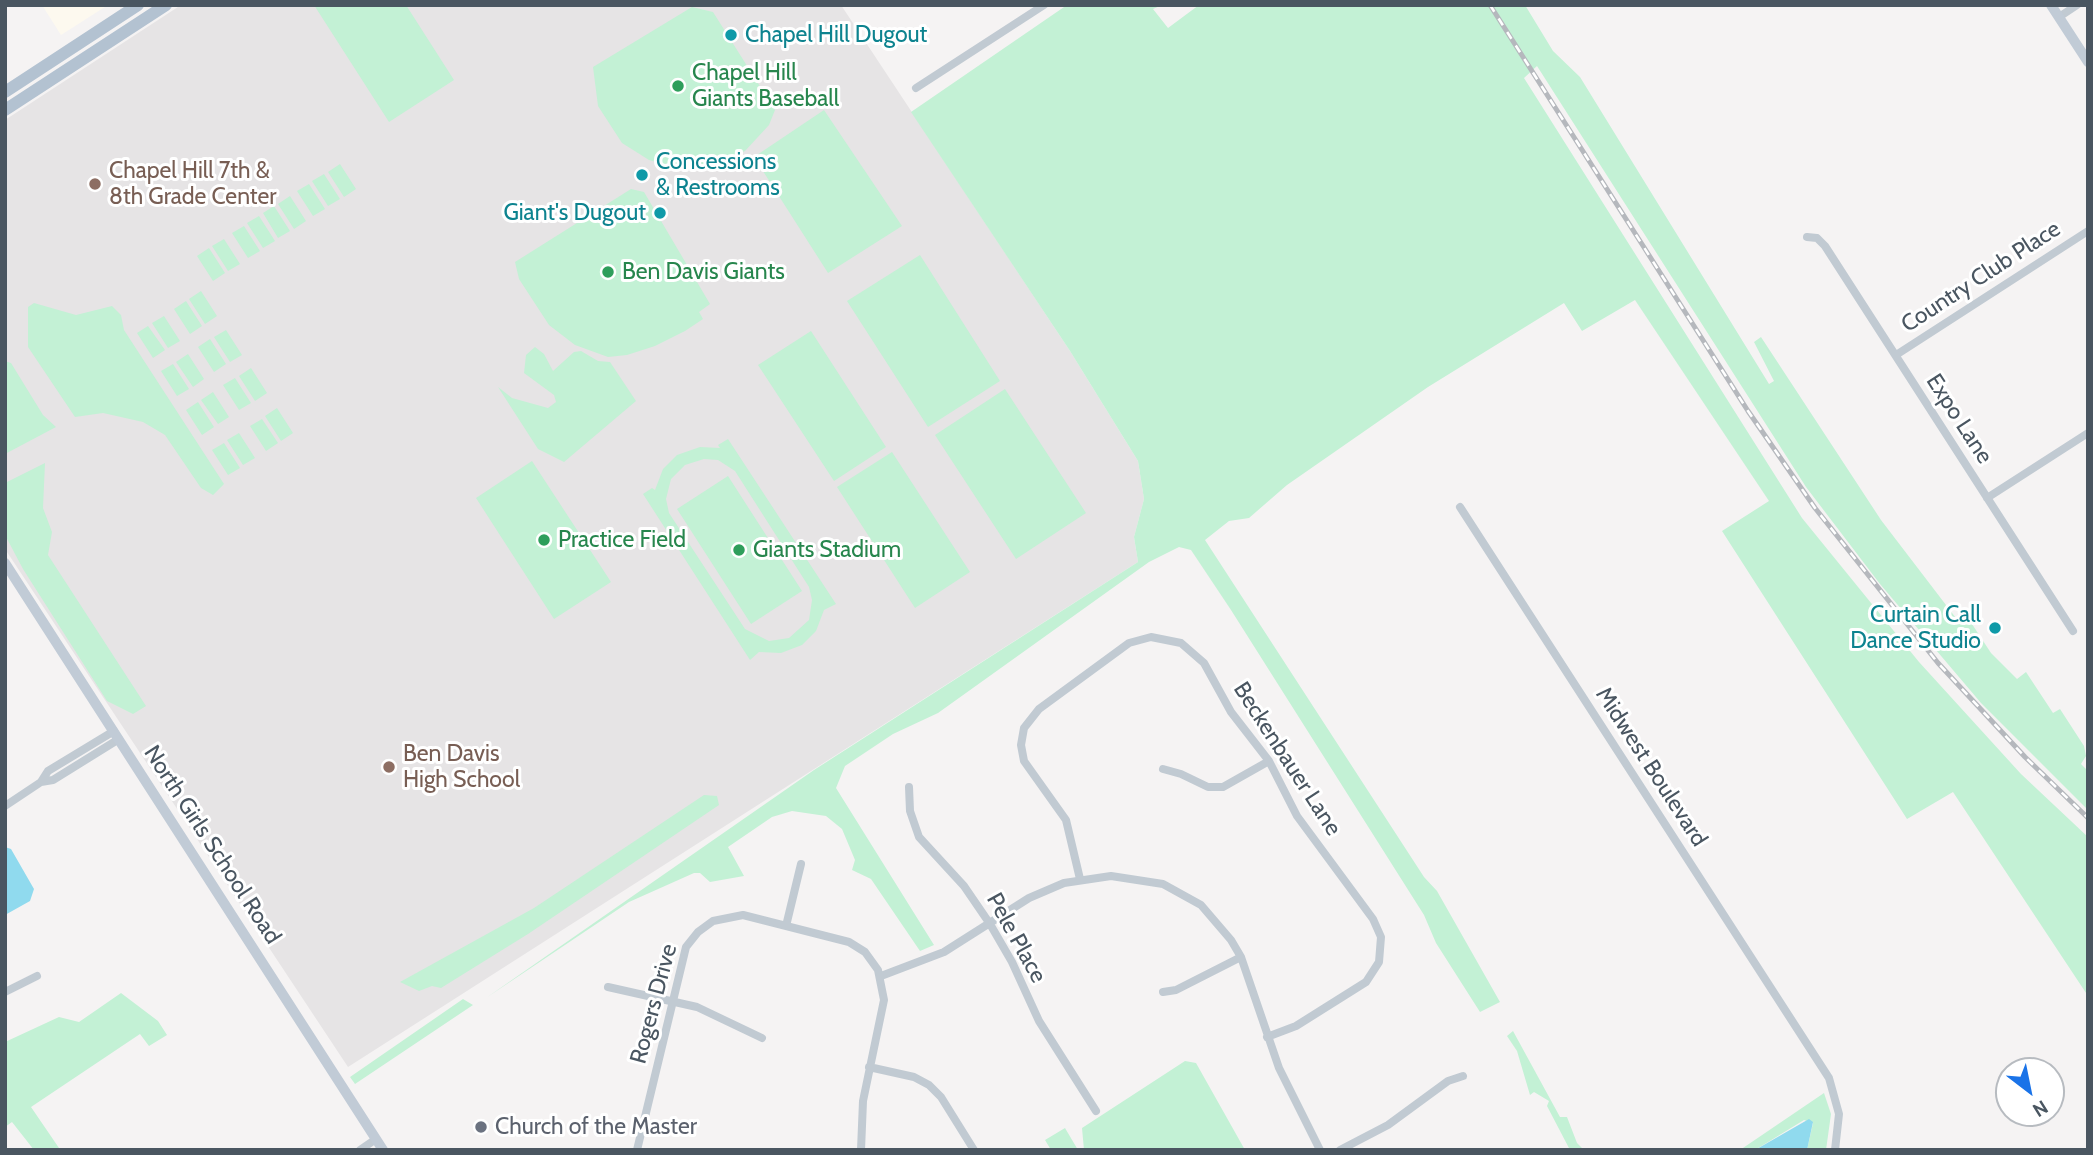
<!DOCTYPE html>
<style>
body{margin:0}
#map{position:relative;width:2093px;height:1155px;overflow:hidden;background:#f5f3f3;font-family:Cabin,sans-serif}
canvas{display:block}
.frame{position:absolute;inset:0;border:7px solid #4a5661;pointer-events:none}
.north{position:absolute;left:1995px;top:1057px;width:70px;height:70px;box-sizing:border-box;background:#fff;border:2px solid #b7bbc0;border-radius:50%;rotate:148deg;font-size:19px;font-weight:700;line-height:28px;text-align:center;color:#4a5661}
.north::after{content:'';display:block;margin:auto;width:24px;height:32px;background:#1a73e8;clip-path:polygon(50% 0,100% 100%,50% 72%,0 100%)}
</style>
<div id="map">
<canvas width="2093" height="1155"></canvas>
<div class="frame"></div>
<div class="north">N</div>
</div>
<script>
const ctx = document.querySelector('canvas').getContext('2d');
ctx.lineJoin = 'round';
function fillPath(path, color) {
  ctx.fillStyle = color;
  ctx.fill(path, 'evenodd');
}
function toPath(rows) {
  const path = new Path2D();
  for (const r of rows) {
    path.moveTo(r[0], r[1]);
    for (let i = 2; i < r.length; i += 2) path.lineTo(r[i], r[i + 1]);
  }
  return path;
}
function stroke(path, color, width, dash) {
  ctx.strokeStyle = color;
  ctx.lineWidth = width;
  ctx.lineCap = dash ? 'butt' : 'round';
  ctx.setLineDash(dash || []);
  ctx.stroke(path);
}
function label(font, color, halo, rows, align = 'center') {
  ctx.font = font + ' Cabin,sans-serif';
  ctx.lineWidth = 6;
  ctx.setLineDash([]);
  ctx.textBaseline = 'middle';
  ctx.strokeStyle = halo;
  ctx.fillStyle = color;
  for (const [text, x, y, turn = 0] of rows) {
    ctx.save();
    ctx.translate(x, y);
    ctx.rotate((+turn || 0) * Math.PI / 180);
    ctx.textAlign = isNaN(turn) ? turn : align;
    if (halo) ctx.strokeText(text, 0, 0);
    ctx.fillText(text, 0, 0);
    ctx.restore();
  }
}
const commercial = toPath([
 [42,5,108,5,61,35]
]);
const education = toPath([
 [181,5,841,5,1070,351,1138,461,1144,499,1134,537,1138,562,348,1067,5,549,5,120]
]);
const green = toPath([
 [314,5,406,5,454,80,389,122],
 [1067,5,1162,5,1153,9,1168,28,1199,5,1525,5,1553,51,1580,77,1769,384,1774,381,1754,342,1761,337,1881,520,1959,622,1970,621,1991,653,2017,679,2026,672,2053,713,2060,709,2084,746,2086,756,2081,764,2088,771,2088,810,1981,703,1880,584,1806,487,1537,66,1524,78,1802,518,1919,662,2021,774,2088,837,2088,996,1953,792,1907,819,1722,531,1769,501,1635,300,1582,331,1564,303,1428,387,1287,485,1249,518,1229,521,1205,540,1424,877,1437,891,1500,1002,1480,1012,1436,943,1424,915,1231,610,1191,550,1179,547,1149,562,938,713,893,734,845,766,836,788,934,945,920,951,871,879,852,870,855,860,842,829,826,816,792,811,772,817,728,847,744,876,710,882,700,873,694,873,629,902,486,998,814,770,1138,562,1134,537,1144,499,1138,461,1070,351,911,112],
 [692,7,713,12,775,110,769,125,745,151,713,166,685,170,649,160,622,143,598,106,593,67],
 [824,110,902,226,828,273,754,157],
 [340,164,356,189,344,197,328,172],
 [324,174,340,199,328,206,312,181],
 [309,184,325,209,313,216,297,191],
 [631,189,644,192,710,304,699,312,703,319,685,331,655,346,627,355,608,357,575,345,549,325,519,279,515,262],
 [290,196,306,221,294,229,278,204],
 [274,206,290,231,278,238,263,213],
 [259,216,275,241,263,248,247,223],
 [244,226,260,251,248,258,232,233],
 [224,239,240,264,228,271,212,246],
 [209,248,225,273,213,281,197,256],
 [920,255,1000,381,928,427,847,301],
 [201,291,217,316,205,324,189,299],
 [186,301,202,326,190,334,174,309],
 [34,303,76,315,112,306,121,315,124,330,224,484,213,495,201,488,165,435,143,422,103,413,75,417,28,347,28,307],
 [164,316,180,341,168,348,152,323],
 [148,326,165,350,153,358,137,333],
 [226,330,242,355,230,362,214,337],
 [811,331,886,447,834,481,758,365],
 [210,339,226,364,214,372,198,347],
 [535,347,544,354,553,371,574,352,581,351,598,361,610,362,636,401,564,462,538,449,498,387,512,398,548,408,556,402,554,395,524,373,526,355],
 [188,354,204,379,193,387,176,362],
 [5,361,11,363,43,415,56,427,5,454],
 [173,364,189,389,177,396,161,371],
 [251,368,267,393,255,401,239,376],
 [235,378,251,403,239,410,223,385],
 [1005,389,1086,513,1016,559,935,435],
 [213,392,229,417,218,424,201,400],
 [198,402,214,427,202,435,186,410],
 [277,408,293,433,281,441,265,416],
 [262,419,278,443,266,451,250,426],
 [239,433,255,458,243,465,227,440],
 [728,439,836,604,824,610,816,631,802,645,781,653,759,652,750,660,643,494,652,488,655,490,663,469,677,455,700,447,720,448,718,445],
 [704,459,718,460,735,471,809,587,812,600,809,620,789,638,769,641,745,629,669,513,666,499,671,479,685,465],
 [224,443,240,468,228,475,212,450],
 [892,452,970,572,915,608,837,487],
 [532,461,611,582,554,619,476,498],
 [45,463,43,508,52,532,48,555,146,706,133,714,107,701,23,569,5,535,5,483],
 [728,476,802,591,751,624,677,509],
 [704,795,717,796,719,805,528,934,441,988,432,986,419,991,400,982,534,908],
 [121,993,158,1021,167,1035,149,1046,140,1034,31,1107,59,1148,34,1150,12,1122,5,1127,5,1042,59,1017,79,1022],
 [463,999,473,1005,355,1084,350,1077],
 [1513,1031,1560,1117,1567,1117,1577,1143,1584,1150,1570,1150,1547,1106,1549,1101,1534,1092,1530,1095,1517,1051,1507,1036],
 [1185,1061,1196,1063,1245,1150,1084,1150,1082,1128],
 [1824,1093,1831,1114,1826,1150,1807,1150,1813,1123,1804,1120,1755,1150,1740,1150],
 [1065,1128,1078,1150,1051,1150,1045,1140]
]);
const water = toPath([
 [5,847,11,849,34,889,30,901,5,915],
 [1809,1119,1813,1122,1807,1150,1755,1150]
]);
const minor = toPath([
 [2059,17,2077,5],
 [916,88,1044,5],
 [1807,237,1817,238,1825,246,2073,631],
 [1896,355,2088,231],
 [1987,498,2088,433],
 [1460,507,1829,1078,1839,1114,1835,1150],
 [1163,769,1181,774,1208,787,1223,787,1269,761],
 [41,782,48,771,114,731],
 [909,787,910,811,919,837,964,886,990,924,1012,962,1039,1021,1096,1111],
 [5,806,41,782,53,780,119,739],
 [1080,879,1066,820,1024,761,1021,745,1024,728,1039,709,1129,643,1151,637,1181,643,1204,663,1231,712,1269,761,1297,816,1373,919,1381,937,1379,962,1366,982,1296,1026,1267,1037],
 [786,926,801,864],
 [881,976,944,952,1029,898,1064,883,1111,876,1163,884,1201,905,1231,940,1241,957,1279,1068,1320,1150],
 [608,987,697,1007,762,1038],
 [5,992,37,976],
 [1163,992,1176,990,1241,957],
 [869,1067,914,1077,929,1085,941,1097,974,1150],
 [360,1150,376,1139],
 [637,1150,686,947,698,932,713,921,743,915,849,942,865,952,878,970,884,1000,863,1101,861,1150],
 [1340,1150,1388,1125,1448,1081,1463,1076]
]);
const secondary = toPath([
 [2051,5,2088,62],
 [5,563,383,1150]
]);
const primary = toPath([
 [5,92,138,5],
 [5,110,166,5]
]);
const rail = toPath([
 [1490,5,1748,411,1815,508,1938,663,2025,757,2088,818]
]);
const markers = [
 [731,35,7,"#0f9aa8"],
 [678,86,7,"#2e9e5b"],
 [642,175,7,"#0f9aa8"],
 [95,184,7,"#8d6e63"],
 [660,213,7,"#0f9aa8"],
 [608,272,7,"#2e9e5b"],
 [544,540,7,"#2e9e5b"],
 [739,550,7,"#2e9e5b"],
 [1995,628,7,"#0f9aa8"],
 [389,767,7,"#8d6e63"],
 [481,1127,7,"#6b7280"]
];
const cultureNames = [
 ["Chapel Hill Dugout",745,35],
 ["Concessions",656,162],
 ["& Restrooms",656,188],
 ["Giant's Dugout",646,213,"right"],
 ["Curtain Call",1981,615,"right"],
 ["Dance Studio",1981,641,"right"]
];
const leisureNames = [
 ["Chapel Hill",692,73],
 ["Giants Baseball",692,99],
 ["Ben Davis Giants",622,272],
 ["Practice Field",558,540],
 ["Giants Stadium",753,550]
];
const educationNames = [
 ["Chapel Hill 7th &",109,171],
 ["8th Grade Center",109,197],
 ["Ben Davis",403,754],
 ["High School",403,780]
];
const streetNames = [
 ["Country Club Place",1981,277,-33],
 ["Expo Lane",1959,419,57],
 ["Beckenbauer Lane",1287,759,57],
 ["Midwest Boulevard",1651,767,57],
 ["North Girls School Road",212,845,57],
 ["Pele Place",1016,938,61],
 ["Rogers Drive",654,1004,-75]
];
const worshipNames = [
 ["Church of the Master",495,1127]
];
fillPath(commercial, '#fdf9ef');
fillPath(education, '#e6e4e5');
fillPath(green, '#c3f1d5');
fillPath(water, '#90daee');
stroke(minor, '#c1cad2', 8);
stroke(secondary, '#c1cbd6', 10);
stroke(primary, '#b3c2d1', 12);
stroke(rail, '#b5b8bd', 5);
stroke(rail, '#fff', 2.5, [8]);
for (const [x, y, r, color] of markers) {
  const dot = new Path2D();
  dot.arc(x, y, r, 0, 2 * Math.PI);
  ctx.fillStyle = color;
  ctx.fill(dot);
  stroke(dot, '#fff', 2.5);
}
label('23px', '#0d838f', '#fff', cultureNames, 'left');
label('23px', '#27864d', '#fff', leisureNames, 'left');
label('23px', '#785e54', '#fff', educationNames, 'left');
label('23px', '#4a5661', '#fff', streetNames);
label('23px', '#5b616d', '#fff', worshipNames, 'left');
</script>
